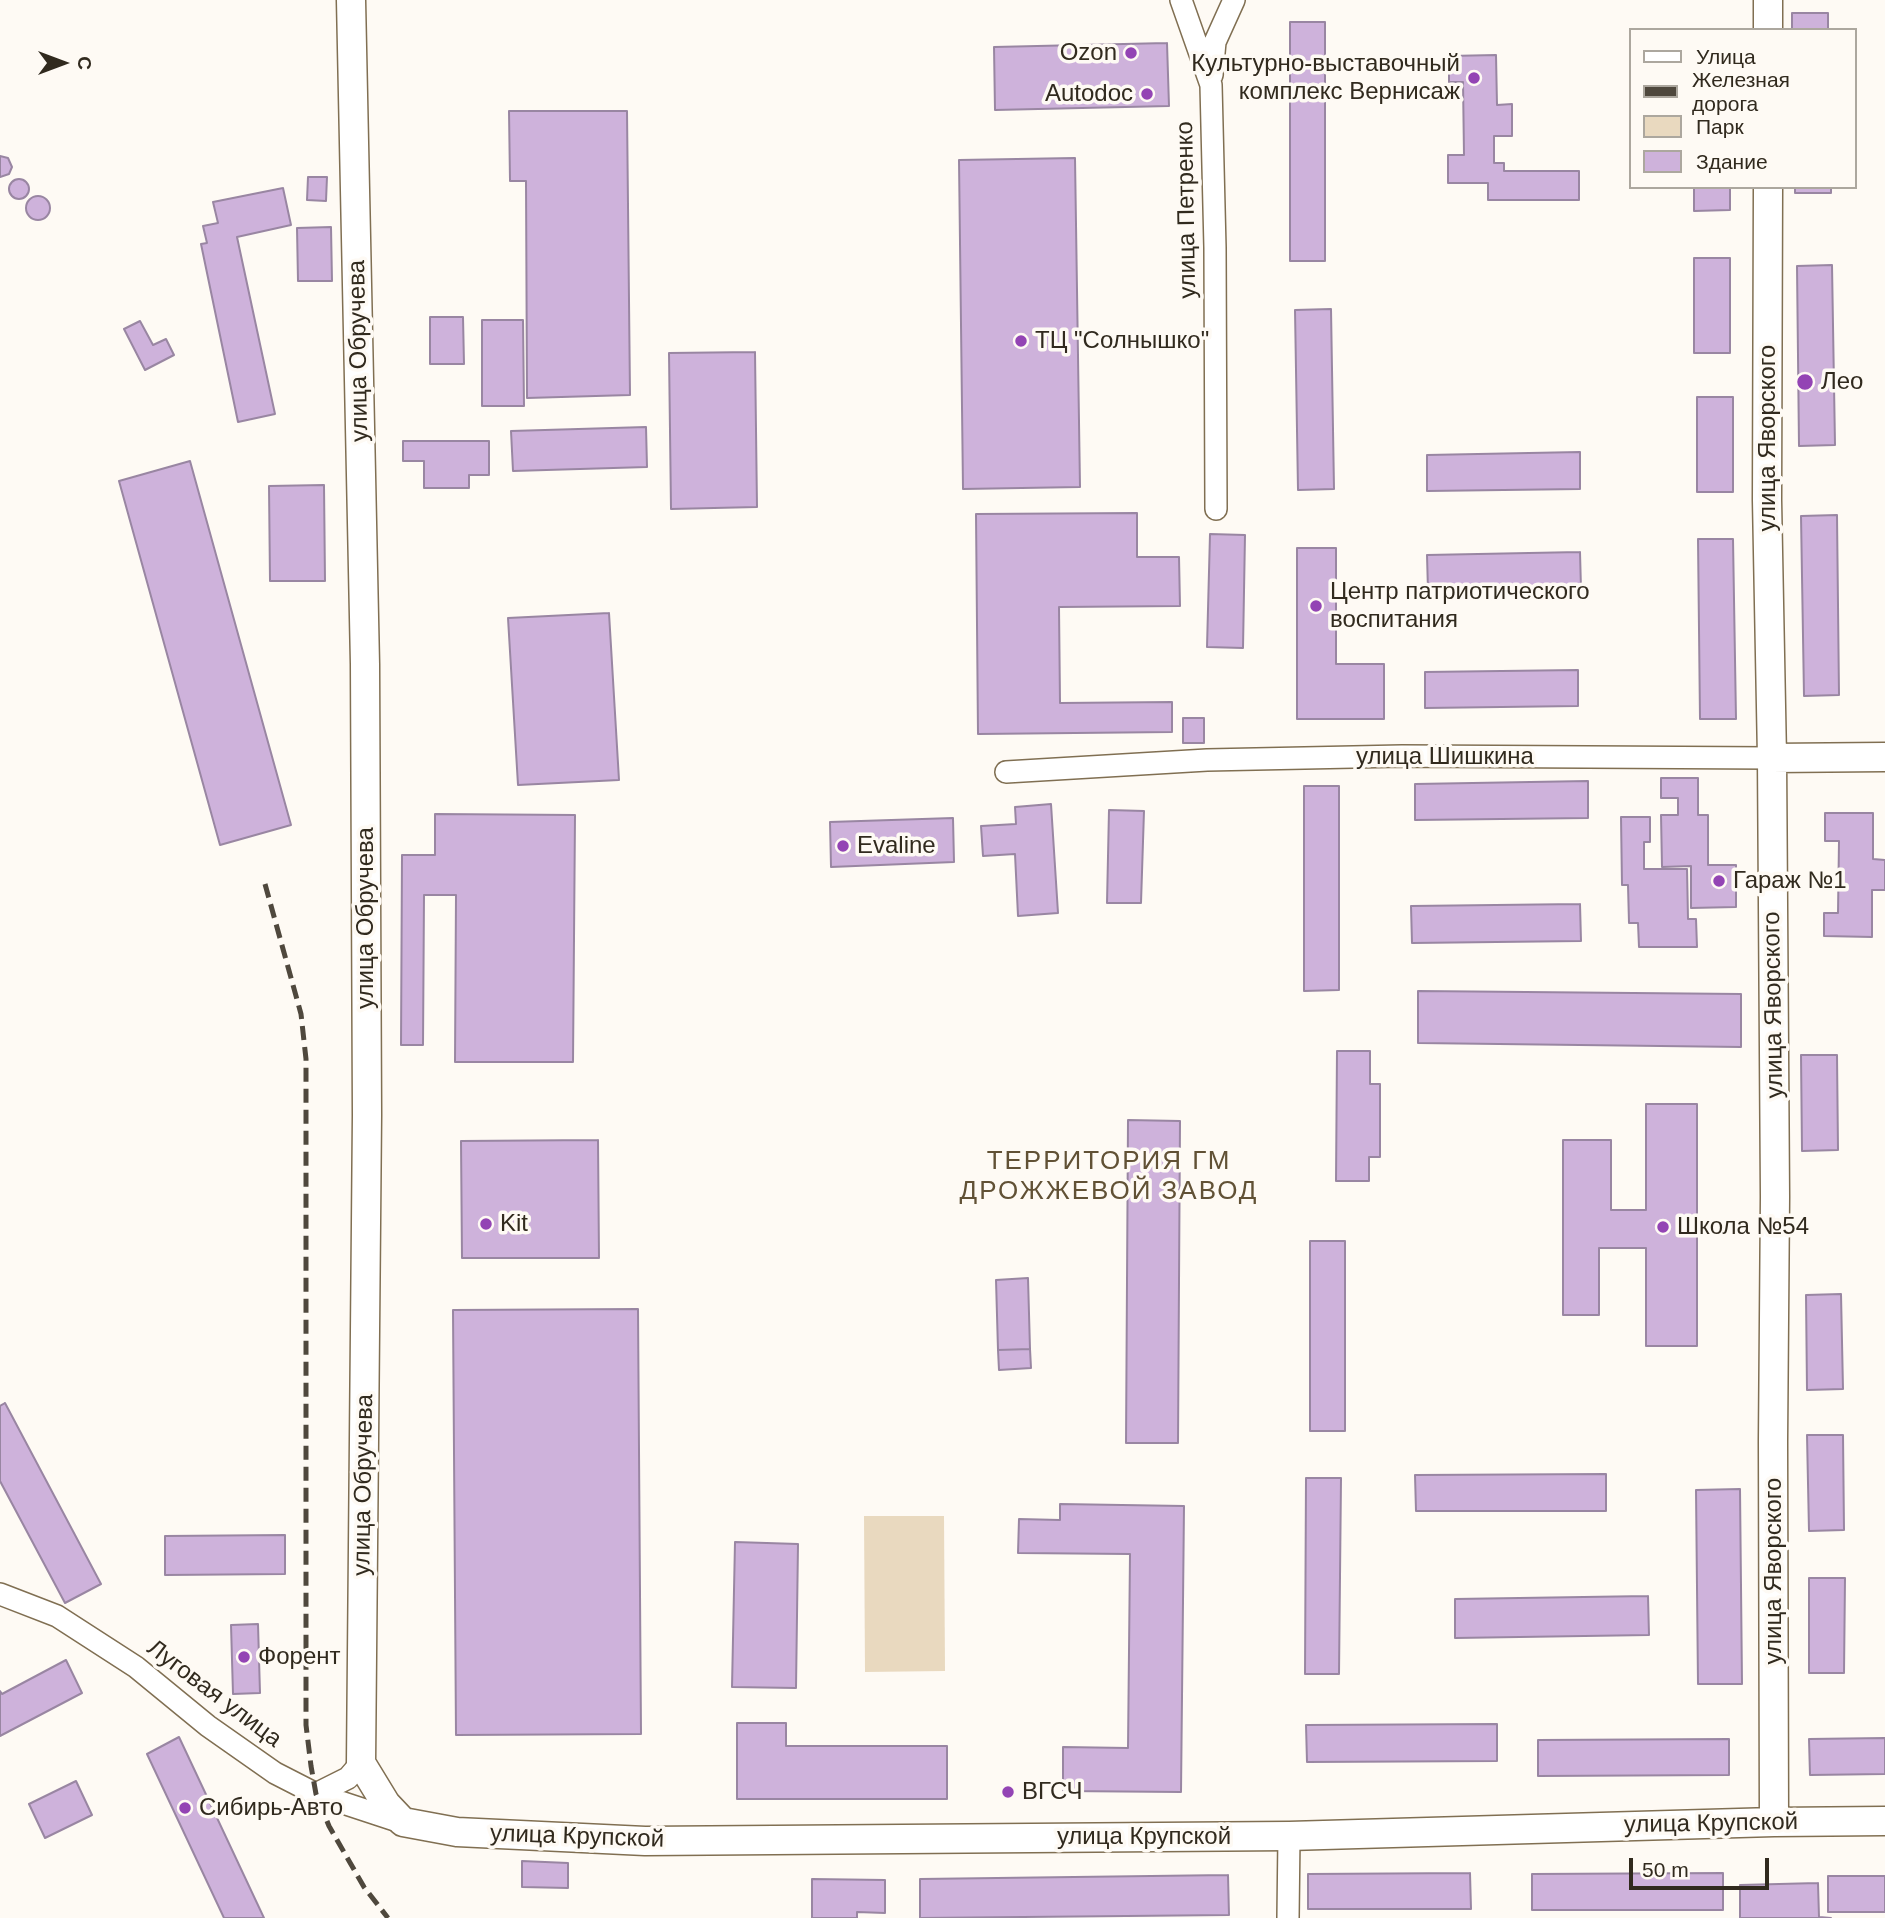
<!DOCTYPE html>
<meta charset="utf-8">
<style>
body{margin:0}
#map{position:relative;width:1885px;height:1918px;overflow:hidden;background:#fefaf4;font-family:Helvetica,sans-serif}
canvas{display:block}
.legend{position:absolute;left:1629px;top:28px;width:228px;height:161px;box-sizing:border-box;background:#fefaf4;border:2px solid #aca79e;margin:0;padding:9px 12px;list-style:none;font-size:21px;color:#312a1e}
.legend li{display:flex;align-items:center;gap:14px;height:35px}
.legend b{width:35px;border:2px solid #aca79e}
.north{position:absolute;left:28px;top:28px;width:70px;height:70px;-webkit-text-stroke:5px #fefaf4;paint-order:stroke;rotate:90deg;font-size:19px;font-weight:700;line-height:28px;text-align:center;color:#312a1e}
.north::after{content:'';display:block;margin:auto;width:24px;height:32px;background:#312a1e;clip-path:polygon(50% 0,100% 100%,50% 72%,0 100%)}
.scale{position:absolute;left:1629px;top:1858px;width:140px;height:32px;box-sizing:border-box;border:4px solid #312a1e;border-top:0;padding-left:9px;font-size:21px;line-height:24px;white-space:nowrap;color:#312a1e;-webkit-text-stroke:5px #fefaf4;paint-order:stroke}
</style>
<div id="map">
<canvas width="1885" height="1918"></canvas>
<ul class="legend">
<li><b style="height:9px;background:#fff"></b>Улица</li>
<li><b style="height:9px;background:#4f483d"></b>Железная дорога</li>
<li><b style="height:19px;background:#e9d9bf"></b>Парк</li>
<li><b style="height:19px;background:#ceb2db"></b>Здание</li>
</ul>
<div class="north">С</div>
<div class="scale">50 m</div>
</div>
<script>
const ctx = document.querySelector('canvas').getContext('2d');
ctx.lineJoin = 'round';
function fillPath(path, color) {
  ctx.fillStyle = color;
  ctx.fill(path, 'evenodd');
}
function toPath(rows) {
  const path = new Path2D();
  for (const r of rows) {
    if (r.length === 3) {
      path.moveTo(r[0] + r[2], r[1]);
      path.arc(r[0], r[1], r[2], 0, 2 * Math.PI);
      continue;
    }
    path.moveTo(r[0], r[1]);
    for (let i = 2; i < r.length; i += 2) path.lineTo(r[i], r[i + 1]);
  }
  return path;
}
function stroke(path, color, width, dash) {
  ctx.strokeStyle = color;
  ctx.lineWidth = width;
  ctx.lineCap = dash ? 'butt' : 'round';
  ctx.setLineDash(dash || []);
  ctx.stroke(path);
}
function label(font, color, halo, rows, align = 'center') {
  ctx.font = font + ' Helvetica,sans-serif';
  ctx.lineWidth = 7;
  ctx.setLineDash([]);
  ctx.textBaseline = 'middle';
  ctx.strokeStyle = halo;
  ctx.fillStyle = color;
  for (const [text, x, y, turn = 0] of rows) {
    ctx.save();
    ctx.translate(x, y);
    ctx.rotate((+turn || 0) * Math.PI / 180);
    ctx.textAlign = isNaN(turn) ? turn : align;
    if (halo) ctx.strokeText(text, 0, 0);
    ctx.fillText(text, 0, 0);
    ctx.restore();
  }
}
const green = toPath([
 [864,1516,944,1516,945,1671,865,1672]
]);
const building = toPath([
 [1792,13,1828,13,1828,30,1792,30,1792,13],
 [1290,22,1325,22,1325,261,1290,261,1290,22],
 [1167,43,1169,106,995,110,994,47,1167,43],
 [1496,55,1497,105,1512,104,1512,136,1494,136,1494,163,1504,163,1504,171,1579,171,1579,200,1488,200,1488,183,1448,183,1448,155,1464,155,1463,82,1449,82,1449,56,1496,55],
 [509,111,627,111,630,395,527,398,526,181,510,181,509,111],
 [0,156,8,158,12,167,9,174,0,177,0,156],
 [1075,158,1080,487,963,489,959,160,1075,158],
 [308,177,327,177,326,201,307,200,308,177],
 [19,189,10],
 [1694,187,1730,187,1730,210,1694,211,1694,187],
 [1795,187,1831,187,1831,193,1795,193,1795,187],
 [283,188,291,225,237,237,275,414,238,422,201,244,207,243,203,226,218,223,213,202,283,188],
 [38,208,12],
 [331,227,332,281,298,281,297,228,331,227],
 [1694,258,1730,258,1730,353,1694,353,1694,258],
 [1832,265,1835,445,1799,446,1797,266,1832,265],
 [1331,309,1334,489,1298,490,1295,310,1331,309],
 [430,317,463,317,464,364,430,364,430,317],
 [482,320,523,320,524,406,482,406,482,320],
 [140,321,153,345,166,339,174,355,145,370,124,329,140,321],
 [755,352,757,507,671,509,669,353,755,352],
 [1697,397,1733,397,1733,492,1697,492,1697,397],
 [646,427,647,467,513,471,511,431,646,427],
 [403,441,489,441,489,475,469,475,469,488,424,488,424,461,403,461,403,441],
 [1580,452,1580,489,1427,491,1427,455,1580,452],
 [190,461,291,825,220,845,119,481,190,461],
 [324,485,325,581,270,581,269,486,324,485],
 [1137,513,1137,557,1179,557,1180,606,1059,607,1060,703,1172,702,1172,732,978,734,976,514,1137,513],
 [1837,515,1839,695,1804,696,1801,516,1837,515],
 [1210,534,1245,535,1243,648,1207,647,1210,534],
 [1698,539,1733,539,1736,719,1700,719,1698,539],
 [1297,548,1336,548,1336,664,1384,664,1384,719,1297,719,1297,548],
 [1580,552,1581,589,1428,591,1427,555,1580,552],
 [609,613,619,780,518,785,508,618,609,613],
 [1578,670,1578,706,1425,708,1425,672,1578,670],
 [1183,718,1204,718,1204,743,1183,743,1183,718],
 [1661,778,1698,778,1698,815,1708,815,1708,865,1736,865,1736,907,1691,908,1691,866,1662,867,1661,815,1678,815,1678,798,1661,798,1661,778],
 [1588,781,1588,818,1415,820,1415,784,1588,781],
 [1304,786,1339,786,1339,990,1304,991,1304,786],
 [1051,804,1058,913,1018,916,1015,854,983,856,981,826,1016,824,1015,807,1051,804],
 [1109,810,1144,811,1141,903,1107,903,1109,810],
 [1825,813,1873,813,1873,859,1885,860,1885,890,1872,890,1872,937,1824,936,1824,913,1838,913,1839,841,1825,841,1825,813],
 [435,814,575,815,573,1062,455,1062,456,895,424,895,423,1045,401,1045,402,855,435,855,435,814],
 [1621,817,1650,817,1650,842,1644,842,1644,869,1687,869,1688,919,1696,919,1697,947,1639,947,1638,923,1629,923,1628,885,1622,885,1621,817],
 [953,818,954,862,831,867,830,822,953,818],
 [1580,904,1581,941,1412,943,1411,906,1580,904],
 [1418,991,1741,994,1741,1047,1418,1043,1418,991],
 [1337,1051,1370,1051,1370,1084,1380,1084,1380,1157,1369,1157,1369,1181,1336,1181,1337,1051],
 [1801,1055,1837,1055,1838,1150,1802,1151,1801,1055],
 [1646,1104,1697,1104,1697,1346,1646,1346,1646,1248,1599,1248,1599,1315,1563,1315,1563,1140,1611,1140,1611,1210,1646,1210,1646,1104],
 [1128,1120,1180,1121,1178,1443,1126,1443,1128,1120],
 [598,1140,599,1258,462,1258,461,1141,598,1140],
 [1310,1241,1345,1241,1345,1431,1310,1431,1310,1241],
 [1028,1278,1030,1349,998,1350,996,1280,1028,1278],
 [1841,1294,1843,1389,1807,1390,1806,1295,1841,1294],
 [638,1309,641,1734,456,1735,453,1310,638,1309],
 [1030,1349,1031,1368,999,1370,998,1350,1030,1349],
 [5,1403,101,1584,65,1603,0,1481,0,1406,5,1403],
 [1807,1435,1843,1435,1844,1530,1809,1531,1807,1435],
 [1606,1474,1606,1511,1416,1511,1415,1475,1606,1474],
 [1306,1478,1341,1478,1339,1674,1305,1674,1306,1478],
 [1740,1489,1742,1684,1698,1684,1696,1490,1740,1489],
 [1060,1504,1184,1506,1181,1792,1063,1791,1063,1747,1128,1748,1130,1554,1018,1553,1019,1519,1060,1520,1060,1504],
 [285,1535,285,1574,165,1575,165,1536,285,1535],
 [735,1542,798,1544,796,1688,732,1687,735,1542],
 [1809,1578,1845,1578,1844,1673,1809,1673,1809,1578],
 [1648,1596,1649,1635,1455,1638,1455,1599,1648,1596],
 [258,1624,260,1693,233,1694,231,1625,258,1624],
 [66,1660,82,1693,0,1736,0,1691,2,1694,66,1660],
 [737,1723,786,1723,786,1746,947,1746,947,1799,737,1799,737,1723],
 [1497,1724,1497,1761,1307,1762,1306,1725,1497,1724],
 [179,1737,264,1918,224,1918,147,1754,179,1737],
 [1885,1738,1885,1774,1810,1775,1809,1739,1885,1738],
 [1729,1739,1729,1775,1538,1776,1538,1740,1729,1739],
 [76,1781,92,1815,45,1838,29,1804,76,1781],
 [522,1861,568,1863,568,1888,522,1887,522,1861],
 [1470,1873,1471,1909,1308,1909,1308,1874,1470,1873],
 [1723,1873,1723,1910,1532,1910,1532,1874,1723,1873],
 [1228,1875,1229,1915,920,1918,920,1879,1228,1875],
 [1828,1876,1885,1876,1885,1912,1828,1912,1828,1876],
 [812,1879,885,1880,885,1913,857,1912,857,1918,812,1918,812,1879],
 [1818,1883,1819,1917,1831,1918,1740,1918,1740,1885,1818,1883]
]);
const minor = toPath([
 [1181,0,1211,85,1215,248,1216,509],
 [1212,75,1215,42,1234,0],
 [1006,772,1207,760,1402,756,1772,758],
 [0,1594,57,1616,136,1667,208,1726,275,1773,316,1794,401,1822],
 [316,1794,348,1778,361,1763],
 [1288,1918,1289,1836]
]);
const major = toPath([
 [351,0,365,664,367,1115,361,1763,386,1804,403,1822,457,1832,645,1841,1289,1836,1774,1822,1885,1821],
 [1768,0,1768,30],
 [1768,187,1767,500,1772,758,1775,1197,1773,1441,1774,1822],
 [1772,758,1885,757]
]);
const rail = toPath([
 [265,884,301,1014,306,1059,306,1725,311,1766,316,1794,329,1826,364,1887,388,1918]
]);
const markers = [
 [1131,53,7,"#9344b4"],
 [1474,78,7,"#9344b4"],
 [1147,94,7,"#9344b4"],
 [1021,341,7,"#9344b4"],
 [1805,382,9,"#9344b4"],
 [1316,606,7,"#9344b4"],
 [843,846,7,"#9344b4"],
 [1719,881,7,"#9344b4"],
 [486,1224,7,"#9344b4"],
 [1663,1227,7,"#9344b4"],
 [244,1657,7,"#9344b4"],
 [1008,1792,7,"#9344b4"],
 [185,1808,7,"#9344b4"]
];
const poiNames = [
 ["Ozon",1117,53,"right"],
 ["Культурно-выставочный",1460,64,"right"],
 ["комплекс Вернисаж",1460,92,"right"],
 ["Autodoc",1133,94,"right"],
 ["ТЦ \"Солнышко\"",1035,341],
 ["Лео",1821,382],
 ["Центр патриотического",1330,592],
 ["воспитания",1330,620],
 ["Evaline",857,846],
 ["Гараж №1",1733,881],
 ["Kit",500,1224],
 ["Школа №54",1677,1227],
 ["Форент",258,1657],
 ["ВГСЧ",1022,1792],
 ["Сибирь-Авто",199,1808]
];
const streetNames = [
 ["улица Петренко",1187,210,-91],
 ["улица Обручева",359,351,-91],
 ["улица Яворского",1768,438,-90],
 ["улица Шишкина",1445,757],
 ["улица Обручева",366,918,-90],
 ["улица Яворского",1774,1005,-91],
 ["улица Обручева",364,1485,-89],
 ["улица Яворского",1774,1571,-90],
 ["Луговая улица",214,1694,37],
 ["улица Крупской",1711,1824,-1],
 ["улица Крупской",577,1837,2],
 ["улица Крупской",1144,1837]
];
const neighbourhoodNames = [
 ["ТЕРРИТОРИЯ ГМ",1109,1162],
 ["ДРОЖЖЕВОЙ ЗАВОД",1109,1192]
];
fillPath(green, '#e9d9bf');
fillPath(building, '#ceb2db');
stroke(building, '#9986a2', 2);
stroke(minor, '#806f52', 24);
stroke(major, '#806f52', 31);
stroke(minor, '#fff', 21);
stroke(major, '#fff', 28);
stroke(rail, '#4f483d', 5, [14, 7]);
for (const [x, y, r, color] of markers) {
  const dot = new Path2D();
  dot.arc(x, y, r, 0, 2 * Math.PI);
  ctx.fillStyle = color;
  ctx.fill(dot);
  stroke(dot, '#fefaf4', 2.5);
}
label('24px', '#312a1e', '#fefaf4', poiNames, 'left');
label('24px', '#312a1e', '#fefaf4', streetNames);
ctx.letterSpacing = '2px';
label('26px', '#615135', '#fefaf4', neighbourhoodNames);
ctx.letterSpacing = '0px';
</script>
